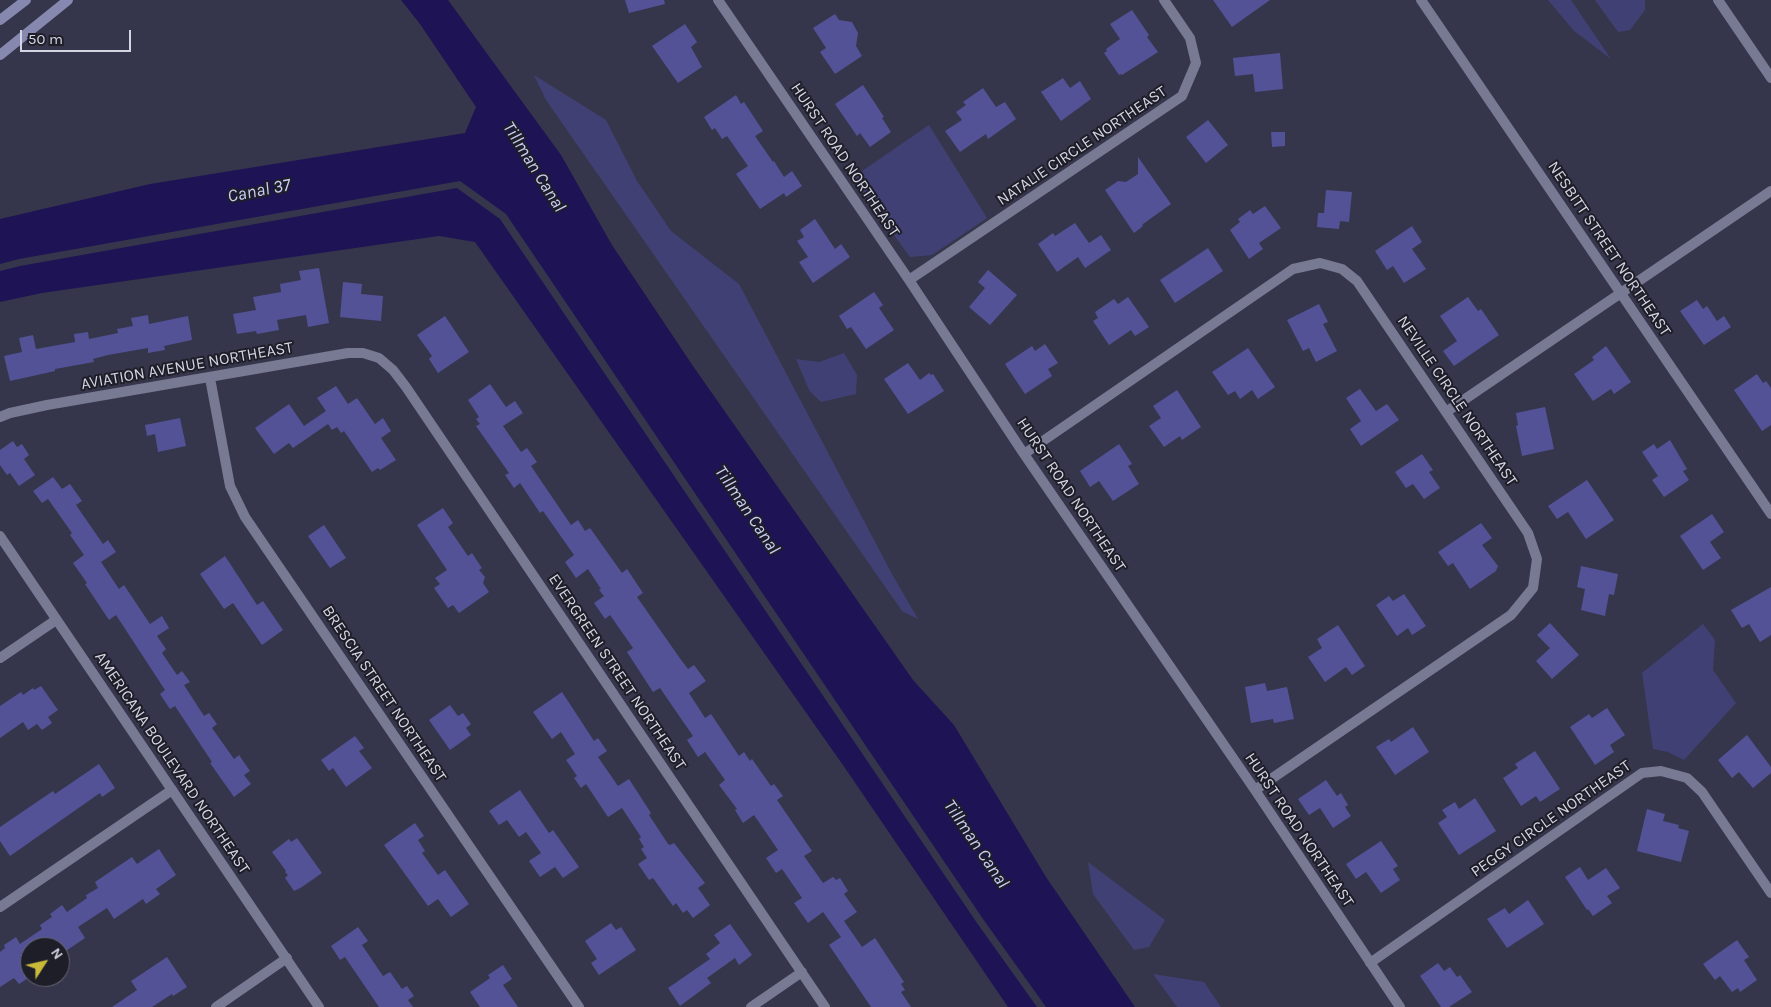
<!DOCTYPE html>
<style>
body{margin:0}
#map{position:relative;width:1771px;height:1007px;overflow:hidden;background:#35364b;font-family:Karla,sans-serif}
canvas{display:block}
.north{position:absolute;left:20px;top:937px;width:50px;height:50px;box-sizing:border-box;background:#1e1e28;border:1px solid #676773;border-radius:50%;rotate:55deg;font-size:14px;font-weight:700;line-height:20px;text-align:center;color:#d4d5e3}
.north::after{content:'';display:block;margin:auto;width:18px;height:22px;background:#caba3a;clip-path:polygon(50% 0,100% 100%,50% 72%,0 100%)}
.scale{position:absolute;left:20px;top:30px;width:111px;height:22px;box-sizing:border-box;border:2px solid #d4d5e3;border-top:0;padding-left:6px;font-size:15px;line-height:18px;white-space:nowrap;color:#d4d5e3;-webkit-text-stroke:4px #1e1e28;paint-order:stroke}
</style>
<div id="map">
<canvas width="1771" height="1007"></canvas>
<div class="north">N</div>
<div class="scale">50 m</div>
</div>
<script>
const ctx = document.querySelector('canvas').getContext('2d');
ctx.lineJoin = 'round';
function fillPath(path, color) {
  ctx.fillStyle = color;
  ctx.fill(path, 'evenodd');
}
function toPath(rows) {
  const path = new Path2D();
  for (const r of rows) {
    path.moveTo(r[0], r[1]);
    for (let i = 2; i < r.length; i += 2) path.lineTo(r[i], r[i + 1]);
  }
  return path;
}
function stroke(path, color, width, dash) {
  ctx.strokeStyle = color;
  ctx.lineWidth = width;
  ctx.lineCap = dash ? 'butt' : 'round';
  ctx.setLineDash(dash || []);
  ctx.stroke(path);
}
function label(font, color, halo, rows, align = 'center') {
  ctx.font = font + ' Karla,sans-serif';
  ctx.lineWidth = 4;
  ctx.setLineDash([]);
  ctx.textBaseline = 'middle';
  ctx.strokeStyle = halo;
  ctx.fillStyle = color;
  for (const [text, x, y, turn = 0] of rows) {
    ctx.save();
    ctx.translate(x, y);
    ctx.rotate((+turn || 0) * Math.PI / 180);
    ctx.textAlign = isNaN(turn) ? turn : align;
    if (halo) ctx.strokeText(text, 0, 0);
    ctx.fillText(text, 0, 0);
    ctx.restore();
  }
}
const green = toPath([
 [1548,0,1571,0,1611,59,1574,31],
 [1595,0,1645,0,1645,10,1630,30,1618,32],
 [534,75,606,120,637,181,671,231,739,284,892,574,918,619,902,611,546,100],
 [929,125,987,218,932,255,910,257,852,178],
 [844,353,857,375,856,394,821,402,809,390,796,359,819,362],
 [1703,624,1715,640,1713,670,1736,703,1684,760,1668,752,1653,749,1642,673],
 [1088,862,1165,920,1149,947,1134,950,1093,894],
 [1153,974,1204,982,1221,1007,1177,1007]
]);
const water = toPath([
 [401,0,448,0,561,155,612,245,693,366,913,680,954,725,1046,877,1135,1007,1046,1007,983,919,506,214,460,181,19,259,0,264,0,219,150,184,465,133,476,107,420,24],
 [457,188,500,219,977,923,1037,1007,1008,1007,845,768,475,242,439,236,42,293,0,302,0,271,20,266]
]);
const building = toPath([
 [625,0,664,0,665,4,629,13],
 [1213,0,1270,0,1232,27],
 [1132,10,1149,35,1147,37,1158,52,1122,75,1121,74,1119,75,1104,53,1107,51,1106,49,1120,39,1110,24],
 [835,14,839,20,852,22,858,33,856,46,862,56,835,74,820,52,826,48,813,28],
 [685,24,697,42,691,47,702,67,678,83,652,46],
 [1280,53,1283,89,1255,92,1253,74,1235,76,1233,58],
 [1063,78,1070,88,1080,81,1091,99,1061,121,1041,92],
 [863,85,884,117,882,118,891,132,870,147,860,133,857,136,835,104],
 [983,88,996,107,1005,102,1016,119,988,139,986,134,960,152,945,131,962,120,956,112,966,105,963,102],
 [736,95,741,104,744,102,763,131,755,136,773,162,774,161,784,177,792,171,802,186,786,197,784,193,760,209,736,174,748,166,727,136,722,139,715,128,712,130,704,117],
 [1208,120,1228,145,1206,163,1186,137],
 [1271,132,1285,132,1285,146,1272,147],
 [1138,157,1171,204,1143,224,1142,227,1134,233,1105,190,1118,181,1126,182,1138,174],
 [1326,190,1352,192,1349,222,1340,221,1339,229,1317,227,1318,213,1324,213],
 [1265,206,1281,228,1259,243,1263,249,1249,259,1230,230,1240,222,1238,219,1250,210,1253,214],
 [815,219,835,249,841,244,850,257,813,283,799,262,808,257,797,241,804,237,800,230],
 [1075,223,1089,243,1101,235,1111,250,1085,268,1078,257,1057,272,1038,244,1053,233,1055,236],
 [1412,226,1422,242,1412,249,1426,269,1404,283,1393,266,1387,270,1375,251],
 [1208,248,1223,271,1175,303,1160,280],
 [319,268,329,323,308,327,306,315,277,320,279,330,257,334,256,331,237,334,233,314,256,310,253,297,281,292,280,284,301,280,299,271],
 [988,270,1017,295,990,325,969,307,985,288,978,282],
 [343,282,362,284,361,294,383,296,381,321,340,317],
 [874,292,883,305,879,308,894,330,866,349,851,327,847,329,839,316],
 [1128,297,1149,327,1135,336,1131,330,1109,345,1093,321,1098,318,1095,312,1114,299,1118,304],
 [1468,297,1478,311,1481,309,1499,335,1454,366,1443,351,1457,341,1440,316],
 [1697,300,1703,309,1707,306,1717,321,1724,316,1731,327,1704,345,1680,311],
 [1319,304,1328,322,1323,324,1337,351,1316,362,1309,348,1303,351,1287,320],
 [148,315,149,324,188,316,192,340,164,346,165,350,148,353,148,348,108,355,93,359,94,362,55,369,55,371,10,381,4,356,22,352,19,338,33,335,36,349,75,342,74,334,88,332,89,339,118,333,117,329,133,326,131,318],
 [445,316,469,352,438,373,429,359,432,356,417,335],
 [1045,344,1058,363,1048,369,1052,376,1025,394,1005,364,1032,346,1035,351],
 [1606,346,1631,382,1614,394,1611,389,1593,401,1574,374,1594,360,1592,357],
 [1248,348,1275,387,1258,399,1252,390,1240,399,1235,391,1228,395,1212,372],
 [908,363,920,380,929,373,931,375,933,374,944,391,908,414,884,379],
 [1757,374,1763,383,1766,381,1771,388,1771,425,1762,431,1734,390],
 [490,384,506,407,515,401,523,413,503,426,521,452,527,448,537,462,531,466,571,525,578,520,585,531,590,528,622,573,627,569,643,593,637,597,679,657,688,669,694,665,706,681,689,693,705,718,711,714,739,756,744,752,750,761,752,759,771,786,774,784,783,796,777,800,812,851,804,856,823,883,833,877,836,880,840,878,848,891,844,894,857,912,844,921,862,947,875,938,904,982,901,984,905,990,901,992,911,1007,871,1007,829,945,841,937,823,912,808,923,794,903,802,898,782,869,776,873,766,858,778,850,754,815,743,823,735,810,737,809,719,785,725,780,705,752,698,757,687,740,693,736,673,707,660,688,653,692,627,652,633,648,610,615,605,619,594,603,604,596,599,590,601,589,588,569,576,578,565,562,574,555,543,511,540,513,520,483,514,488,505,475,509,473,476,426,480,424,476,419,479,417,468,400],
 [336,386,348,404,357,398,375,424,383,418,391,431,381,438,396,460,380,470,378,468,372,472,344,431,341,433,337,427,332,430,328,424,293,448,289,443,274,454,255,428,289,404,304,426,326,411,317,398],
 [1360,389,1376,411,1387,404,1399,420,1361,446,1350,429,1361,421,1346,398],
 [1177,390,1201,427,1182,440,1180,436,1164,447,1149,426,1161,418,1153,406],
 [1545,407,1554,449,1522,456,1516,426,1518,425,1516,413],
 [180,418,186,446,158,452,155,434,147,436,145,425],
 [1670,440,1687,469,1683,471,1689,480,1664,497,1652,480,1658,476,1642,452,1654,444,1657,449],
 [13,441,17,447,22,444,29,455,24,459,35,475,19,486,10,473,7,475,0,465,0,450],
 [1119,444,1132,464,1128,466,1139,484,1113,501,1099,481,1090,487,1080,471],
 [1422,454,1433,470,1429,472,1440,488,1424,499,1413,484,1406,488,1395,472],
 [53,477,62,489,70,484,82,501,76,505,103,544,108,540,116,552,101,562,119,589,124,585,150,624,162,616,169,628,157,636,166,649,162,653,177,675,182,671,190,682,184,685,204,716,209,713,217,724,212,728,234,759,239,755,250,771,244,775,251,784,234,797,210,763,212,762,175,706,170,709,160,694,165,690,116,615,109,620,85,584,87,583,73,563,84,555,70,535,72,533,48,499,42,503,33,491],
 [1587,480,1614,520,1586,539,1568,512,1557,519,1548,506],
 [443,508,453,523,448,527,468,556,472,553,482,568,479,570,485,577,483,583,489,592,459,613,453,605,448,608,434,588,440,584,435,578,447,570,417,525],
 [1712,514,1724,532,1710,542,1721,558,1703,570,1680,536],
 [1481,523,1492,538,1482,545,1498,566,1496,571,1470,589,1453,563,1448,566,1438,552],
 [324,525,346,558,330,568,308,536],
 [225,556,257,605,263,601,283,630,262,645,233,603,224,609,200,574],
 [1581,566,1618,574,1614,595,1609,594,1605,616,1581,610,1585,589,1577,587],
 [1771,587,1771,635,1760,642,1749,624,1742,628,1731,610],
 [1404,594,1426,626,1412,635,1408,628,1397,636,1376,605,1389,596,1393,601],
 [1550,623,1579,655,1552,679,1536,661,1550,648,1537,635],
 [1338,625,1365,666,1352,675,1346,667,1325,682,1308,657,1322,648,1317,639],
 [1265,683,1267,691,1287,687,1294,719,1274,723,1273,719,1251,723,1245,687],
 [41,686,58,710,48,717,52,723,42,730,37,724,28,730,23,722,0,738,0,706,21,692,23,695,33,688,34,690],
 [562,692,594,741,598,738,607,751,598,757,618,786,629,779,651,813,649,815,668,844,670,845,674,843,705,883,698,888,710,905,693,918,687,910,683,913,676,903,673,906,653,878,649,880,638,864,647,858,641,849,644,847,639,839,641,837,622,808,608,817,586,784,581,788,574,778,577,776,566,760,575,754,561,732,552,739,533,712],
 [450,705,458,716,463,713,471,724,466,728,471,735,450,750,429,720],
 [1607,708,1625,735,1610,745,1614,752,1595,765,1570,727,1589,714,1592,718],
 [1413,727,1429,752,1395,775,1376,747,1389,739,1391,742],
 [1747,735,1771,767,1771,773,1753,788,1739,772,1732,778,1718,760],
 [355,736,364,748,359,751,372,768,346,787,333,768,329,771,321,760],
 [1535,751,1560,789,1540,802,1536,796,1521,806,1503,778,1518,768,1515,764],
 [99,764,115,788,102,797,100,793,10,856,0,841,0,827,53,791,55,794],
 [1326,780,1337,796,1341,793,1348,805,1345,807,1351,816,1333,828,1320,808,1309,815,1298,799],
 [520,790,549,833,553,830,579,867,563,878,555,867,540,877,529,861,541,853,526,832,519,837,507,820,499,825,489,811],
 [1475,798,1496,831,1459,855,1438,823,1447,817,1442,810,1455,802,1459,809],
 [1647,809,1665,814,1663,821,1679,825,1678,828,1689,831,1681,862,1637,851],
 [415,823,424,836,418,840,425,851,422,853,438,875,445,870,469,904,451,917,438,899,428,906,384,845],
 [297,838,322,873,302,887,294,891,285,878,288,875,285,872,286,871,272,852,289,839,291,842],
 [1381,841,1398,866,1393,869,1400,880,1381,893,1366,872,1356,879,1346,864],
 [159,849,176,875,156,889,160,894,146,904,143,899,114,919,107,908,78,927,85,938,60,955,60,947,30,947,30,977,19,984,14,978,0,987,0,952,5,948,4,945,16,937,20,944,42,929,40,925,52,917,50,914,62,905,67,912,87,898,86,895,98,888,95,882,132,857,137,864],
 [1580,867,1588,880,1606,868,1620,888,1607,896,1612,903,1593,916,1588,909,1587,910,1565,877],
 [1528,900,1544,924,1507,948,1487,919,1505,908,1509,914],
 [611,923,616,930,621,927,636,950,599,975,591,963,597,959,585,941],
 [730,924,752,955,739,965,735,958,707,978,711,983,680,1006,668,988,710,959,706,954,720,943,714,935],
 [358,927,368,941,362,945,383,976,390,972,402,989,407,986,414,996,408,1000,413,1007,379,1007,345,957,340,960,331,946],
 [1737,940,1749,957,1744,960,1757,980,1740,992,1738,988,1732,992,1720,976,1715,980,1703,964],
 [167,957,187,987,173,996,172,994,152,1007,112,1007,137,990,131,981],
 [1438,963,1444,971,1450,967,1457,977,1460,975,1472,992,1449,1007,1441,1007,1420,976],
 [503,965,512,979,503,985,518,1007,480,1007,470,992,490,978,488,975]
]);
const minor = toPath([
 [718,0,909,280,1024,454,1255,790,1400,1007],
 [1421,0,1771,514],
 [1718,0,1771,78],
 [909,280,1182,96,1196,63,1190,38,1164,0],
 [210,378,230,486,245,517,579,1007],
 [1446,412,1771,191],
 [0,417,10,413,47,405,348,353,363,353,379,358,393,370,406,387,825,1007],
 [1024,454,1293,269,1320,263,1342,269,1357,281,1528,533,1537,559,1533,588,1511,615,1255,790],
 [0,658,56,620],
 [0,907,172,790],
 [1370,963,1642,773,1661,771,1687,778,1702,792,1771,893],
 [216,1007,287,958],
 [751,1007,802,972]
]);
const tertiary = toPath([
 [0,536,319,1007]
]);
const secondary = toPath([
 [0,20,26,0],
 [0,55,68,0]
]);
const streetNames = [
 ["NATALIE CIRCLE NORTHEAST",1082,146,-34],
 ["HURST ROAD NORTHEAST",845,160,56],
 ["NESBITT STREET NORTHEAST",1609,249,56],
 ["AVIATION AVENUE NORTHEAST",187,366,-10],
 ["NEVILLE CIRCLE NORTHEAST",1457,401,56],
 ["HURST ROAD NORTHEAST",1071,495,56],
 ["EVERGREEN STREET NORTHEAST",617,672,56],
 ["BRESCIA STREET NORTHEAST",384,694,56],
 ["AMERICANA BOULEVARD NORTHEAST",172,763,56],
 ["PEGGY CIRCLE NORTHEAST",1551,819,-35],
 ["HURST ROAD NORTHEAST",1299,830,56]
];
const waterNames = [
 ["Tillman Canal",534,167,58],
 ["Canal 37",259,191,-11],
 ["Tillman Canal",747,510,56],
 ["Tillman Canal",976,844,56]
];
fillPath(green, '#414074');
fillPath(water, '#1e1455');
fillPath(building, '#535297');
stroke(minor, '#787992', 10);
stroke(tertiary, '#787992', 10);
stroke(secondary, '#8688af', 10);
label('16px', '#d4d5e3', '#1e1e28', streetNames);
label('italic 18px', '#c9ccf4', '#1e1e28', waterNames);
</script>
